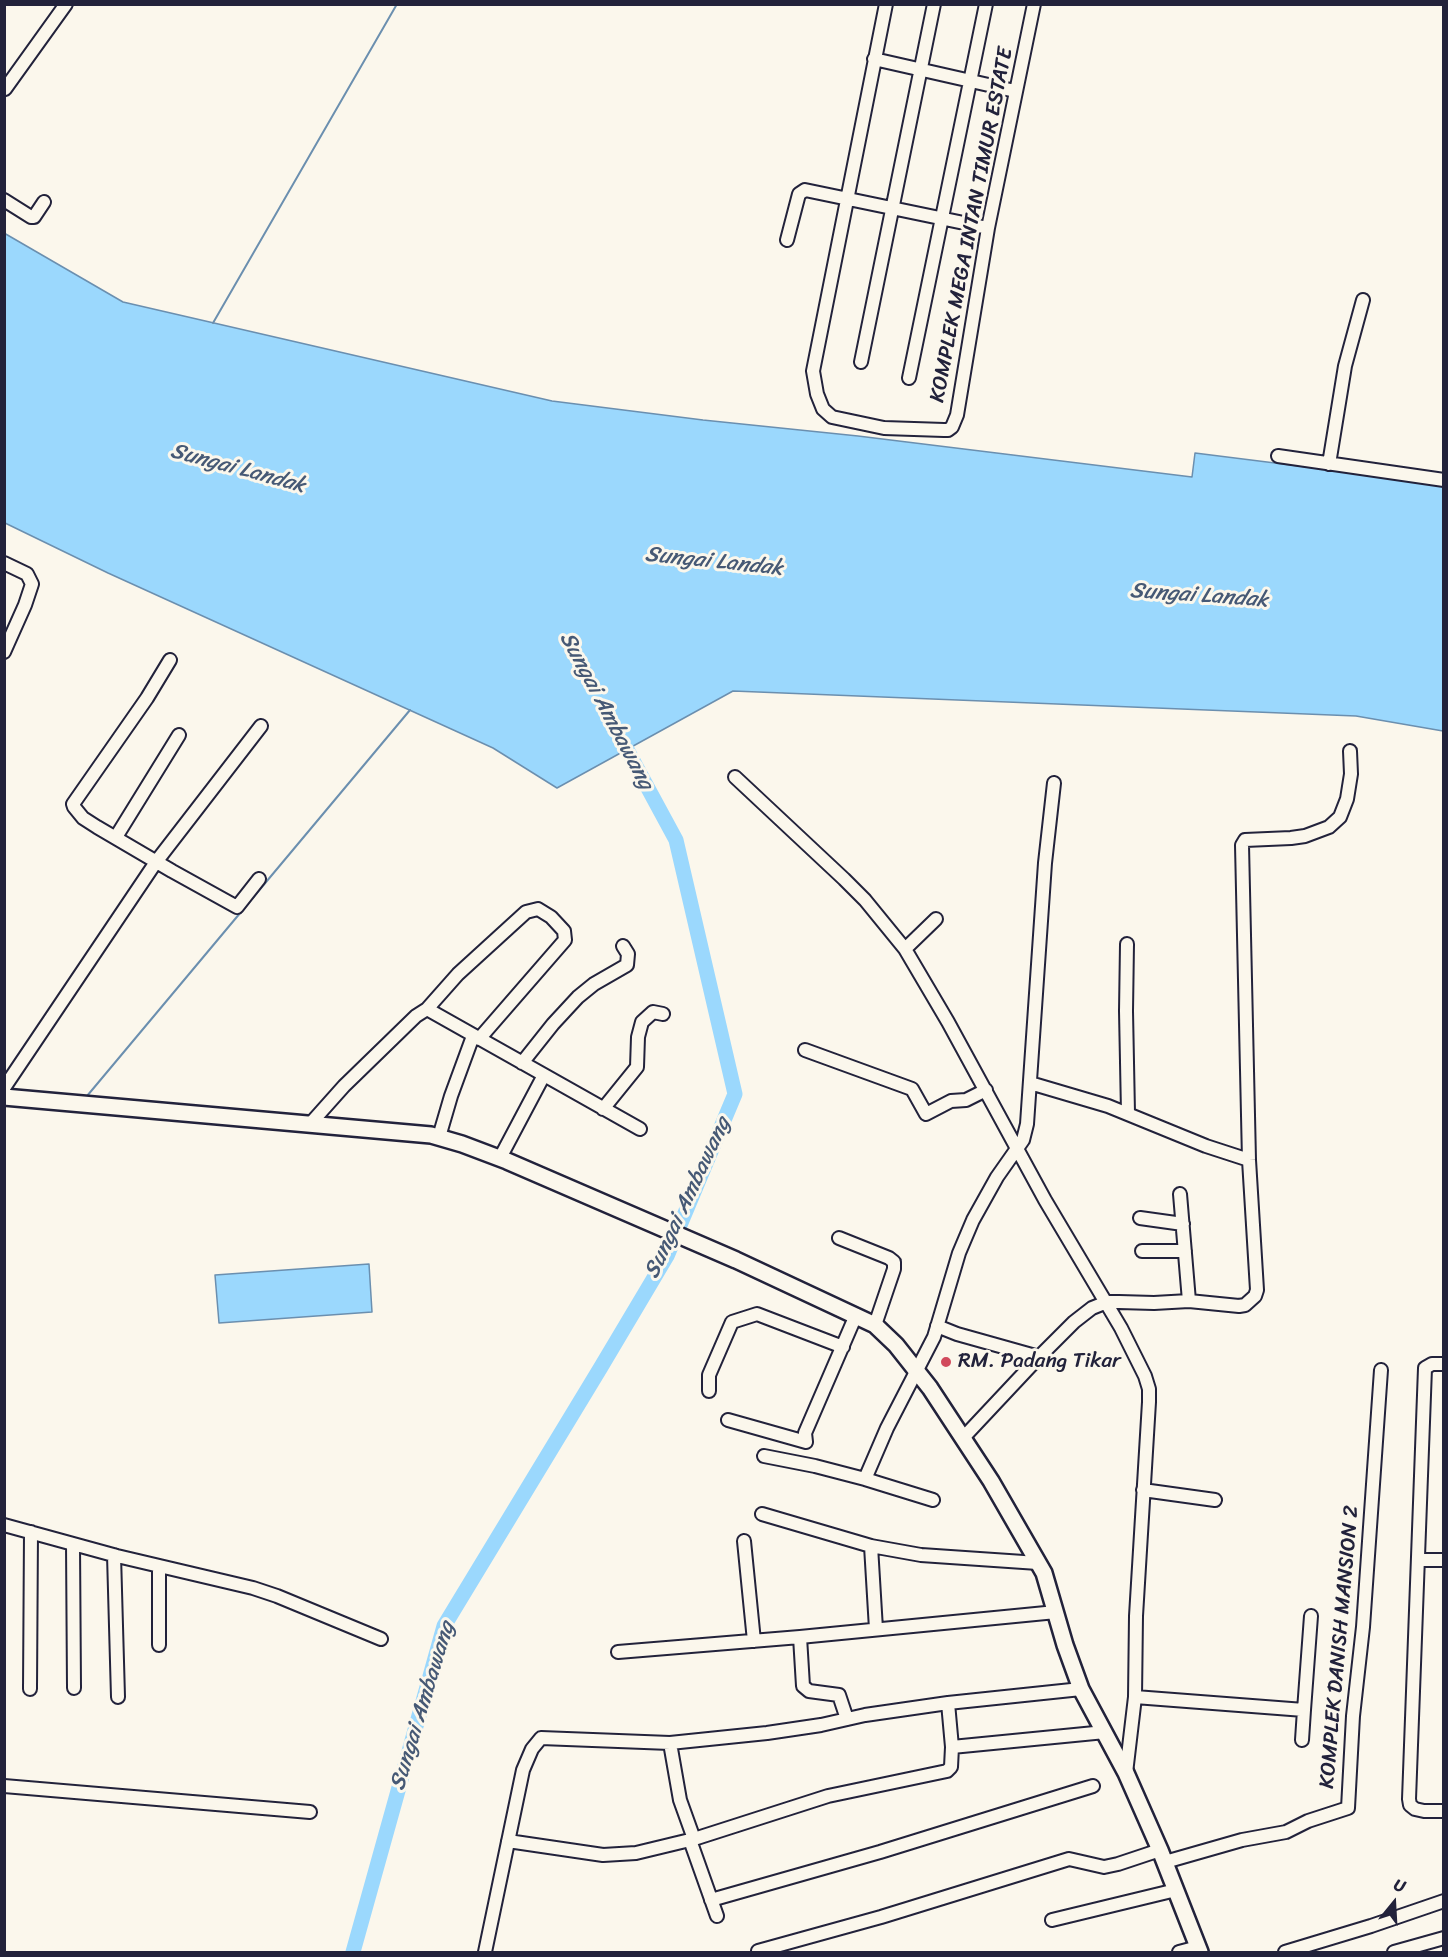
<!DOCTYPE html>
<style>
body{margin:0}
#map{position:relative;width:1448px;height:1957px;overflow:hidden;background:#fbf7ec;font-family:Sriracha,sans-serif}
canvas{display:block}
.frame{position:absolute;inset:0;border:6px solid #22223b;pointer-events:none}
.north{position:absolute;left:1364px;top:1873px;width:60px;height:60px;-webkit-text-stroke:4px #fbf7ec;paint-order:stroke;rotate:18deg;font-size:16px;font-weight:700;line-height:24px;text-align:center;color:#22223b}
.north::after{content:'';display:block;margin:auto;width:21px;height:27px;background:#22223b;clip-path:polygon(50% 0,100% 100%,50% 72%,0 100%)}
</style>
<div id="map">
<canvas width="1448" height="1957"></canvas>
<div class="frame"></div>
<div class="north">U</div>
</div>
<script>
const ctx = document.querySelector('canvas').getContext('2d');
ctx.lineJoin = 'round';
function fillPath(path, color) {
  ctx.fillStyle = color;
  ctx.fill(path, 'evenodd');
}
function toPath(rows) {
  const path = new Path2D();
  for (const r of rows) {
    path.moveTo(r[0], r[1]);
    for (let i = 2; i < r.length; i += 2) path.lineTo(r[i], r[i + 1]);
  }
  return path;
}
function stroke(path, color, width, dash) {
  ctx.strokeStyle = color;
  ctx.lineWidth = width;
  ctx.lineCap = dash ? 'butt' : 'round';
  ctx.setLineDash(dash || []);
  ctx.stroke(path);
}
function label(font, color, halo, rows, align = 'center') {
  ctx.font = font + ' Sriracha,sans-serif';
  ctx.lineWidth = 6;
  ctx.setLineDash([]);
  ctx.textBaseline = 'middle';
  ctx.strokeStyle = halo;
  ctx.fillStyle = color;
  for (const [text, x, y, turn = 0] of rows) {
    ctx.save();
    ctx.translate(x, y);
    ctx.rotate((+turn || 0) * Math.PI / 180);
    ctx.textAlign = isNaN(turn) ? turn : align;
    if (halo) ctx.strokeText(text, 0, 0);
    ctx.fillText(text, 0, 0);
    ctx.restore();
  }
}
const water = toPath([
 [4,233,123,302,552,401,703,420,858,436,1192,477,1195,453,1443,484,1443,731,1356,716,733,691,557,788,493,748,108,573,5,523,4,233],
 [369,1264,372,1312,219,1323,215,1275,369,1264]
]);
const stream = toPath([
 [213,323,397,4],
 [87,1096,410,710]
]);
const river = toPath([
 [353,1952,444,1626,601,1367,667,1256,735,1094,676,840,617,731]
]);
const minor = toPath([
 [886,4,813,371,817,394,823,409,832,417,884,428,944,430,948,430,952,427,957,415,988,228,1034,4],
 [874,59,1015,91],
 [5,89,66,4],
 [4,200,31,217,34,217,44,202],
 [787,240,799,194,805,190,988,228],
 [861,362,934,4],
 [909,378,986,4],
 [1278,456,1444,480],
 [1329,464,1345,366,1363,300],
 [4,563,27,574,32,584,25,605,4,652],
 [170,660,147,698,73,804,74,807,83,818,97,827,172,871,237,907,259,879],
 [735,777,844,879,865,900,905,949,948,1022,1045,1200,1121,1328,1145,1376,1149,1389,1149,1402,1136,1616,1135,1697,1126,1773],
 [116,837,179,735],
 [1127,944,1126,1011,1128,1113],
 [905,949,936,919],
 [427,1009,458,974,526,912,538,909,551,917,564,931,565,940,479,1039],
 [805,1050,912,1089,926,1114,951,1101,966,1100,986,1090],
 [522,1063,553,1024,578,997,594,984,627,965,628,954,623,946],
 [1030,1083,1108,1106,1206,1146,1249,1160],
 [4,1088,156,862,261,726],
 [603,1109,637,1067,638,1037,642,1022,653,1012,663,1014],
 [311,1123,344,1086,416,1016,427,1009,640,1129],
 [439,1137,451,1096,473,1036],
 [500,1158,544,1075],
 [1180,1194,1189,1301],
 [1140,1218,1183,1224],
 [839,1238,889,1258,894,1262,894,1269,875,1325],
 [1142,1251,1185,1251],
 [937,1326,957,1334,1039,1357],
 [1444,1364,1432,1364,1425,1368,1409,1799,1410,1805,1415,1809,1424,1811,1444,1811],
 [709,1391,709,1375,732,1322,757,1314,843,1347],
 [728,1420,806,1442,805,1433,856,1315],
 [963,1438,1039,1357,1074,1322,1092,1308,1107,1302,1119,1302,1154,1303,1189,1301,1239,1306,1245,1305,1255,1296,1257,1290,1249,1160,1242,845,1245,840,1291,838,1305,836,1329,827,1340,817,1347,799,1351,774,1350,751],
 [764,1456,815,1466,865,1479,887,1428,934,1337,959,1253,973,1220,997,1177,1023,1140,1027,1124,1045,863,1054,783],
 [865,1479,933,1500],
 [1143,1490,1215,1500],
 [762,1514,871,1546],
 [4,1525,117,1556,253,1588,277,1596,381,1639],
 [744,1541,754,1641],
 [73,1544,74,1688],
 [114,1555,118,1697],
 [1418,1560,1444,1560],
 [159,1566,159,1645],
 [876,1629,871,1546,921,1555,1038,1563],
 [800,1637,803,1686,809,1691,839,1695,847,1719],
 [618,1652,800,1637,1056,1612],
 [30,1689,31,1532],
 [1135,1697,1304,1710,1311,1616],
 [1302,1740,1304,1710],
 [670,1743,680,1800,694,1839],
 [952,1747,1105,1732],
 [4,1786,310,1812],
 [690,1840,717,1916],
 [508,1841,603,1855,636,1853,694,1839,828,1796,947,1771,951,1767,952,1747,948,1703],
 [1165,1862,1242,1840,1286,1832,1308,1821,1348,1808,1353,1716,1363,1627,1381,1370],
 [711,1900,880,1852,1093,1786],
 [1052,1920,1176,1890],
 [758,1951,881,1917,1069,1859,1104,1867,1118,1864,1160,1850],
 [485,1952,523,1770,532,1749,541,1738,670,1743,767,1733,821,1725,865,1715,948,1703,1081,1689],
 [1179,1952,1198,1947],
 [1285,1952,1371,1926,1444,1901],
 [1394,1952,1444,1938]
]);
const major = toPath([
 [4,1097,431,1135,462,1144,507,1161,736,1260,875,1325,896,1345,930,1388,991,1481,1044,1573,1065,1645,1081,1689,1126,1773,1160,1850,1200,1952]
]);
const markers = [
 [946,1362,6,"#d1495b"]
];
const streetNames = [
 ["KOMPLEK MEGA INTAN TIMUR ESTATE",972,225,-79],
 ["KOMPLEK DANISH MANSION 2",1340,1647,-85]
];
const poiNames = [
 ["RM. Padang Tikar",958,1362]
];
const waterNames = [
 ["Sungai Landak",238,469,15],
 ["Sungai Landak",714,562,6],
 ["Sungai Landak",1199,596,4],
 ["Sungai Ambawang",606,711,62],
 ["Sungai Ambawang",688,1198,-65],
 ["Sungai Ambawang",423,1706,-73]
];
fillPath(water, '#9bd8fd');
stroke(water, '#6b8faf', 1.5);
stroke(stream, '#6b8faf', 2);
stroke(river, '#9bd8fd', 15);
stroke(minor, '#22223b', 16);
stroke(major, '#22223b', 20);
stroke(minor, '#fbf7ec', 12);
stroke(major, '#fbf7ec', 15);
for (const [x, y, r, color] of markers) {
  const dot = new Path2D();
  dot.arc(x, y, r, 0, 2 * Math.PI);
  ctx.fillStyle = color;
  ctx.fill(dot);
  stroke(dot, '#fbf7ec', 2);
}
label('21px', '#22223b', '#fbf7ec', streetNames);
label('21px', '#22223b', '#fbf7ec', poiNames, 'left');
label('italic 22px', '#465975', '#fbf7ec', waterNames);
</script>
